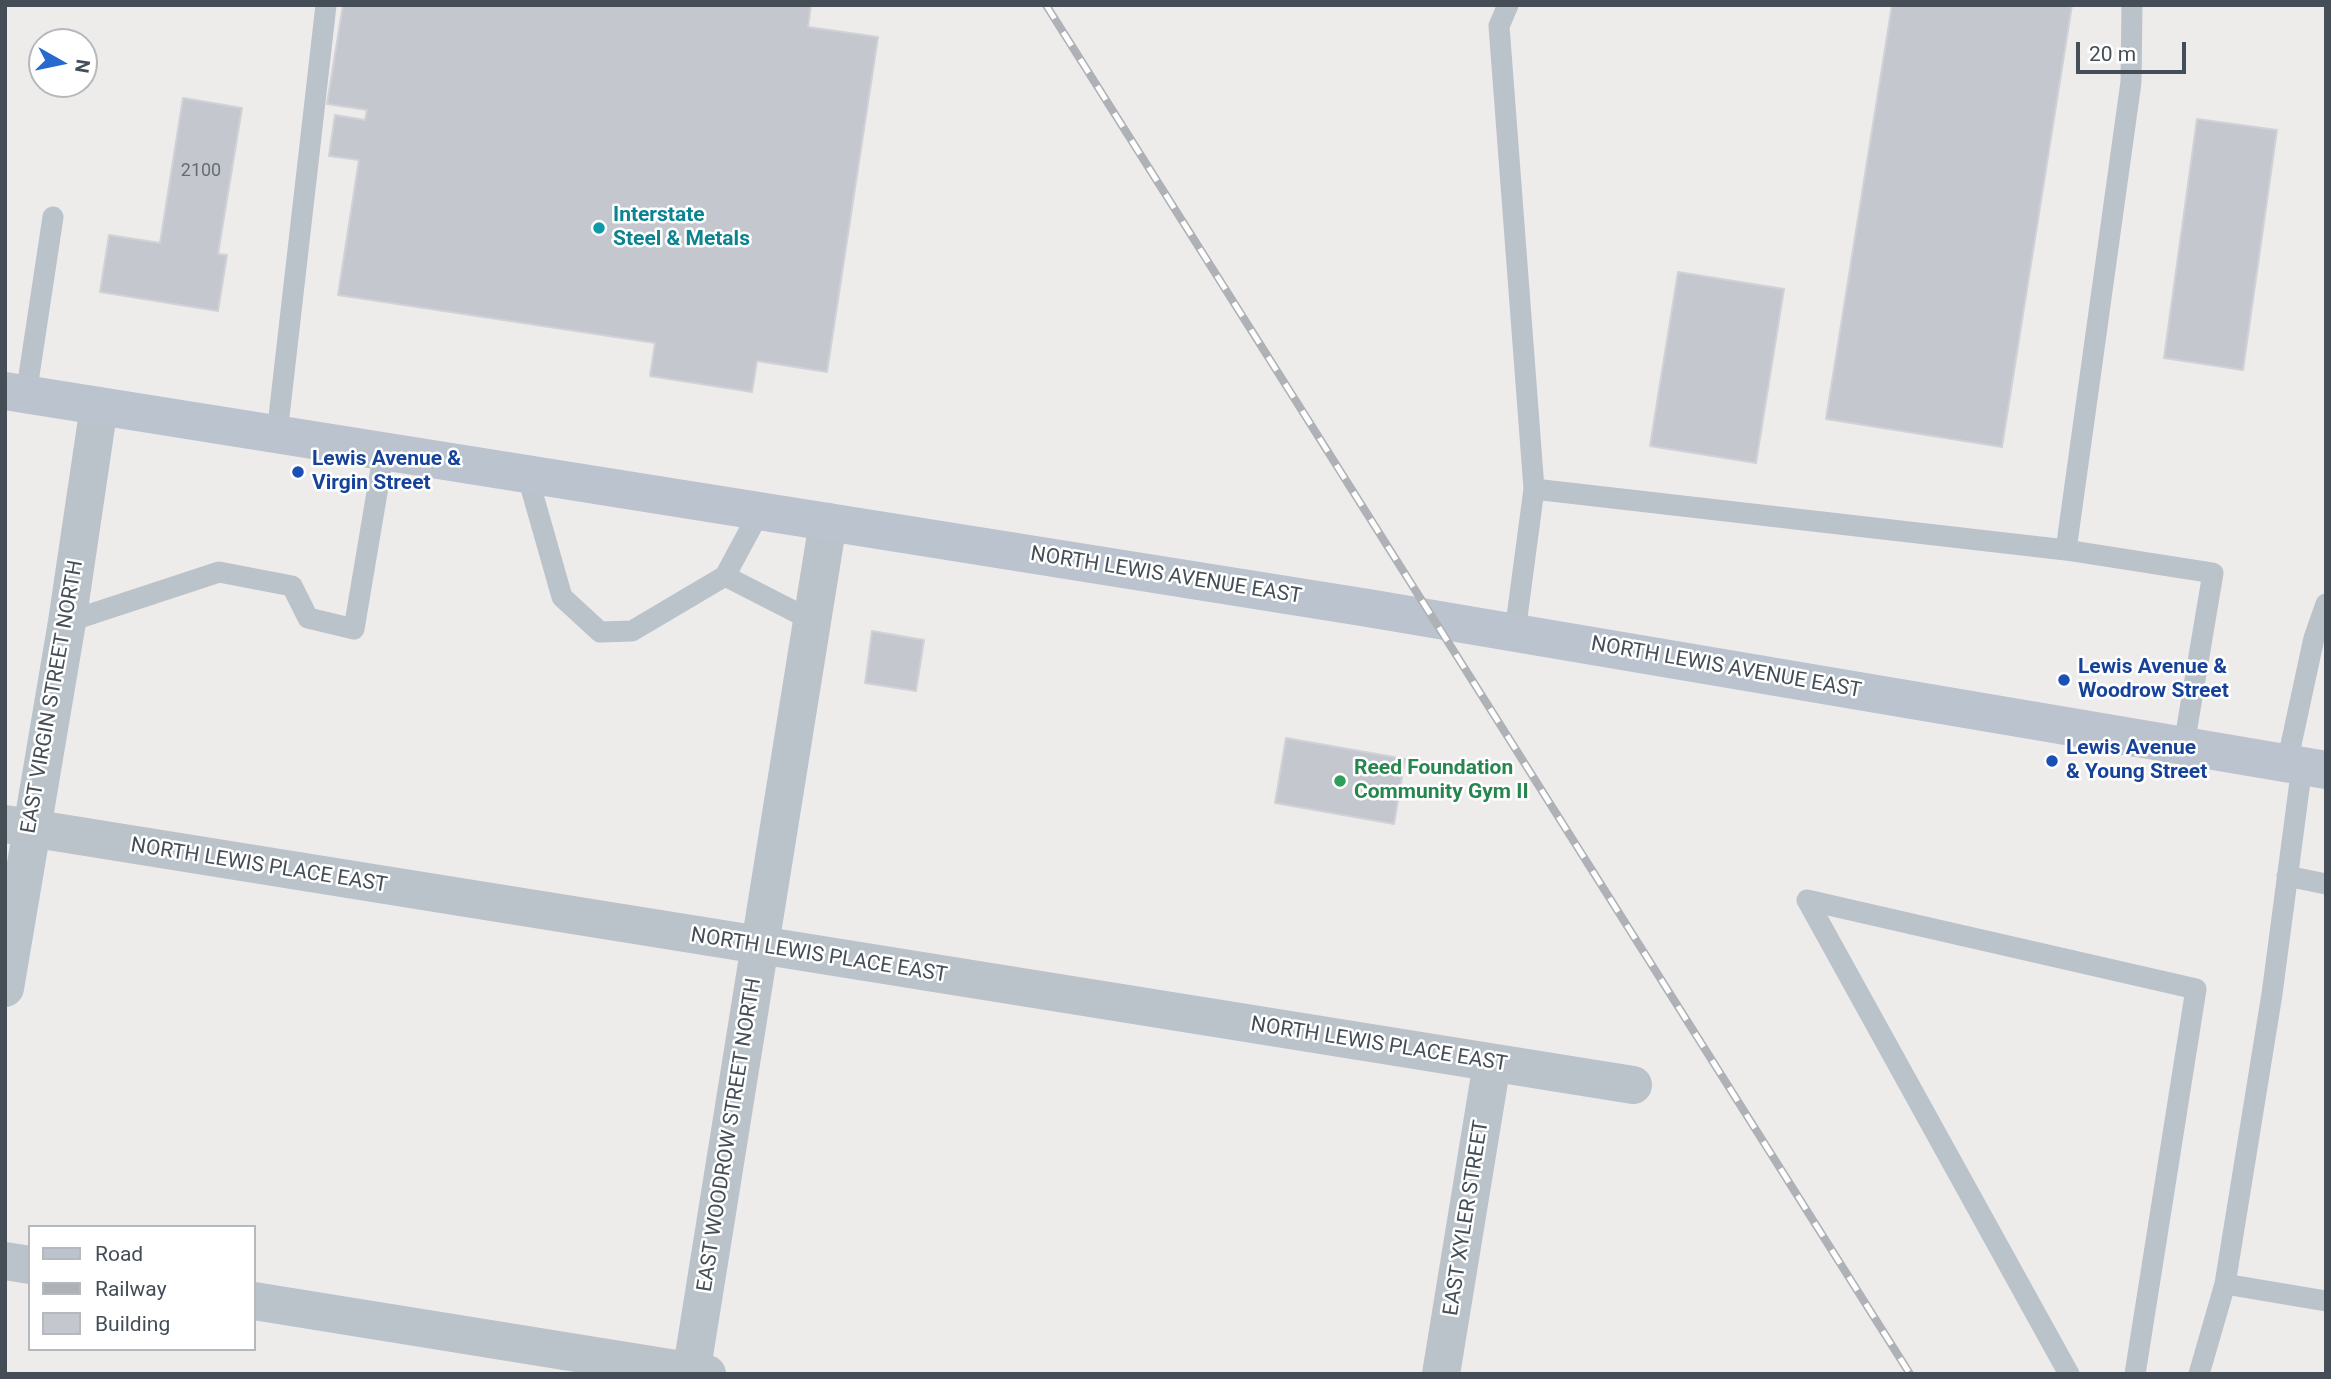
<!DOCTYPE html>
<style>
body{margin:0}
#map{position:relative;width:2331px;height:1379px;overflow:hidden;background:#eeebeb;font-family:Roboto,sans-serif}
canvas{display:block}
.frame{position:absolute;inset:0;border:7px solid #454e57;pointer-events:none}
.legend{position:absolute;left:28px;top:1225px;width:228px;height:126px;box-sizing:border-box;background:#fff;border:2px solid #b5b8bc;margin:0;padding:9px 12px;list-style:none;font-size:21px;color:#454e57}
.legend li{display:flex;align-items:center;gap:14px;height:35px}
.legend b{width:35px;border:2px solid #b5b8bc}
.north{position:absolute;left:28px;top:28px;width:70px;height:70px;box-sizing:border-box;background:#fff;border:2px solid #b5b8bc;border-radius:50%;rotate:99deg;font-size:19px;font-weight:700;line-height:28px;text-align:center;color:#454e57}
.north::after{content:'';display:block;margin:auto;width:24px;height:32px;background:#266ace;clip-path:polygon(50% 0,100% 100%,50% 72%,0 100%)}
.scale{position:absolute;left:2076px;top:42px;width:110px;height:32px;box-sizing:border-box;border:4px solid #454e57;border-top:0;padding-left:9px;font-size:21px;line-height:24px;white-space:nowrap;color:#454e57;-webkit-text-stroke:5px #fff;paint-order:stroke}
</style>
<div id="map">
<canvas width="2331" height="1379"></canvas>
<div class="frame"></div>
<ul class="legend">
<li><b style="height:9px;background:#bac3ce"></b>Road</li>
<li><b style="height:9px;background:#aeb1b5"></b>Railway</li>
<li><b style="height:19px;background:#c5c7ce"></b>Building</li>
</ul>
<div class="north">N</div>
<div class="scale">20 m</div>
</div>
<script>
const ctx = document.querySelector('canvas').getContext('2d');
ctx.lineJoin = 'round';
function fillPath(path, color) {
  ctx.fillStyle = color;
  ctx.fill(path, 'evenodd');
}
function toPath(rows) {
  const path = new Path2D();
  for (const r of rows) {
    path.moveTo(r[0], r[1]);
    for (let i = 2; i < r.length; i += 2) path.lineTo(r[i], r[i + 1]);
  }
  return path;
}
function stroke(path, color, width, dash) {
  ctx.strokeStyle = color;
  ctx.lineWidth = width;
  ctx.lineCap = dash ? 'butt' : 'round';
  ctx.setLineDash(dash || []);
  ctx.stroke(path);
}
function label(font, color, halo, rows, align = 'center') {
  ctx.font = font + ' Roboto,sans-serif';
  ctx.lineWidth = 5;
  ctx.setLineDash([]);
  ctx.textBaseline = 'middle';
  ctx.strokeStyle = halo;
  ctx.fillStyle = color;
  for (const [text, x, y, turn = 0] of rows) {
    ctx.save();
    ctx.translate(x, y);
    ctx.rotate((+turn || 0) * Math.PI / 180);
    ctx.textAlign = isNaN(turn) ? turn : align;
    if (halo) ctx.strokeText(text, 0, 0);
    ctx.fillText(text, 0, 0);
    ctx.restore();
  }
}
const building = toPath([
 [343,5,811,5,808,27,878,37,827,372,757,361,752,392,650,376,655,343,338,295,359,160,329,156,335,115,365,120,367,110,327,104,343,5],
 [1892,5,2072,5,2002,447,1826,419,1892,5],
 [183,98,242,108,218,254,227,255,218,311,100,292,109,235,160,243,183,98],
 [2197,119,2277,130,2243,370,2164,358,2197,119],
 [1678,272,1784,289,1756,463,1650,446,1678,272],
 [872,631,924,640,916,691,865,683,872,631],
 [1286,738,1405,759,1394,824,1275,803,1286,738]
]);
const lane = toPath([
 [1508,5,1499,26,1534,489,1515,632],
 [26,395,53,217],
 [277,434,326,5],
 [527,474,562,597,600,632,632,631,725,576,760,511],
 [1534,489,2066,550,2213,573,2184,745],
 [2066,550,2131,82,2132,5],
 [725,576,813,621],
 [67,622,219,572,292,586,308,618,354,629,384,451],
 [2287,763,2314,638,2326,604],
 [2287,876,2326,884],
 [2225,1284,2326,1301],
 [2069,1374,1807,900,2196,989,2135,1374],
 [2199,1374,2225,1284,2272,994,2302,766]
]);
const street = toPath([
 [5,824,1633,1085],
 [5,988,67,622,99,406],
 [5,1261,30,1265],
 [254,1301,707,1374],
 [691,1374,828,522],
 [1441,1374,1492,1063]
]);
const secondary = toPath([
 [5,391,1368,608,2326,770]
]);
const rail = toPath([
 [1046,5,1910,1374]
]);
const markers = [
 [599,228,7,"#0f9aa8"],
 [298,472,7,"#1a4fb4"],
 [2064,680,7,"#1a4fb4"],
 [2052,761,7,"#1a4fb4"],
 [1340,781,7,"#2e9e5b"]
];
const numberNames = [
 ["2100",201,171]
];
const cultureNames = [
 ["Interstate",613,216],
 ["Steel & Metals",613,240]
];
const transitNames = [
 ["Lewis Avenue &",312,460],
 ["Virgin Street",312,484],
 ["Lewis Avenue &",2078,668],
 ["Woodrow Street",2078,692],
 ["Lewis Avenue",2066,749],
 ["& Young Street",2066,773]
];
const streetNames = [
 ["NORTH LEWIS AVENUE EAST",1166,576,9],
 ["NORTH LEWIS AVENUE EAST",1726,668,10],
 ["EAST VIRGIN STREET NORTH",53,697,-80],
 ["NORTH LEWIS PLACE EAST",259,866,9],
 ["NORTH LEWIS PLACE EAST",819,956,9],
 ["NORTH LEWIS PLACE EAST",1379,1045,9],
 ["EAST WOODROW STREET NORTH",730,1135,-81],
 ["EAST XYLER STREET",1467,1218,-81]
];
const leisureNames = [
 ["Reed Foundation",1354,769],
 ["Community Gym II",1354,793]
];
fillPath(building, '#c5c7ce');
stroke(building, '#d0d2d7', 2);
stroke(lane, '#bac2ca', 21);
stroke(street, '#bac2ca', 38);
stroke(secondary, '#bac3ce', 38);
stroke(rail, '#aeb1b5', 8);
stroke(rail, '#fff', 5, [16]);
for (const [x, y, r, color] of markers) {
  const dot = new Path2D();
  dot.arc(x, y, r, 0, 2 * Math.PI);
  ctx.fillStyle = color;
  ctx.fill(dot);
  stroke(dot, '#fff', 2.5);
}
label('18px', '#656c75', null, numberNames);
label('bold 21px', '#0d838f', '#fff', cultureNames, 'left');
label('bold 21px', '#164399', '#fff', transitNames, 'left');
label('21px', '#454e57', '#fff', streetNames);
label('bold 21px', '#27864d', '#fff', leisureNames, 'left');
</script>
